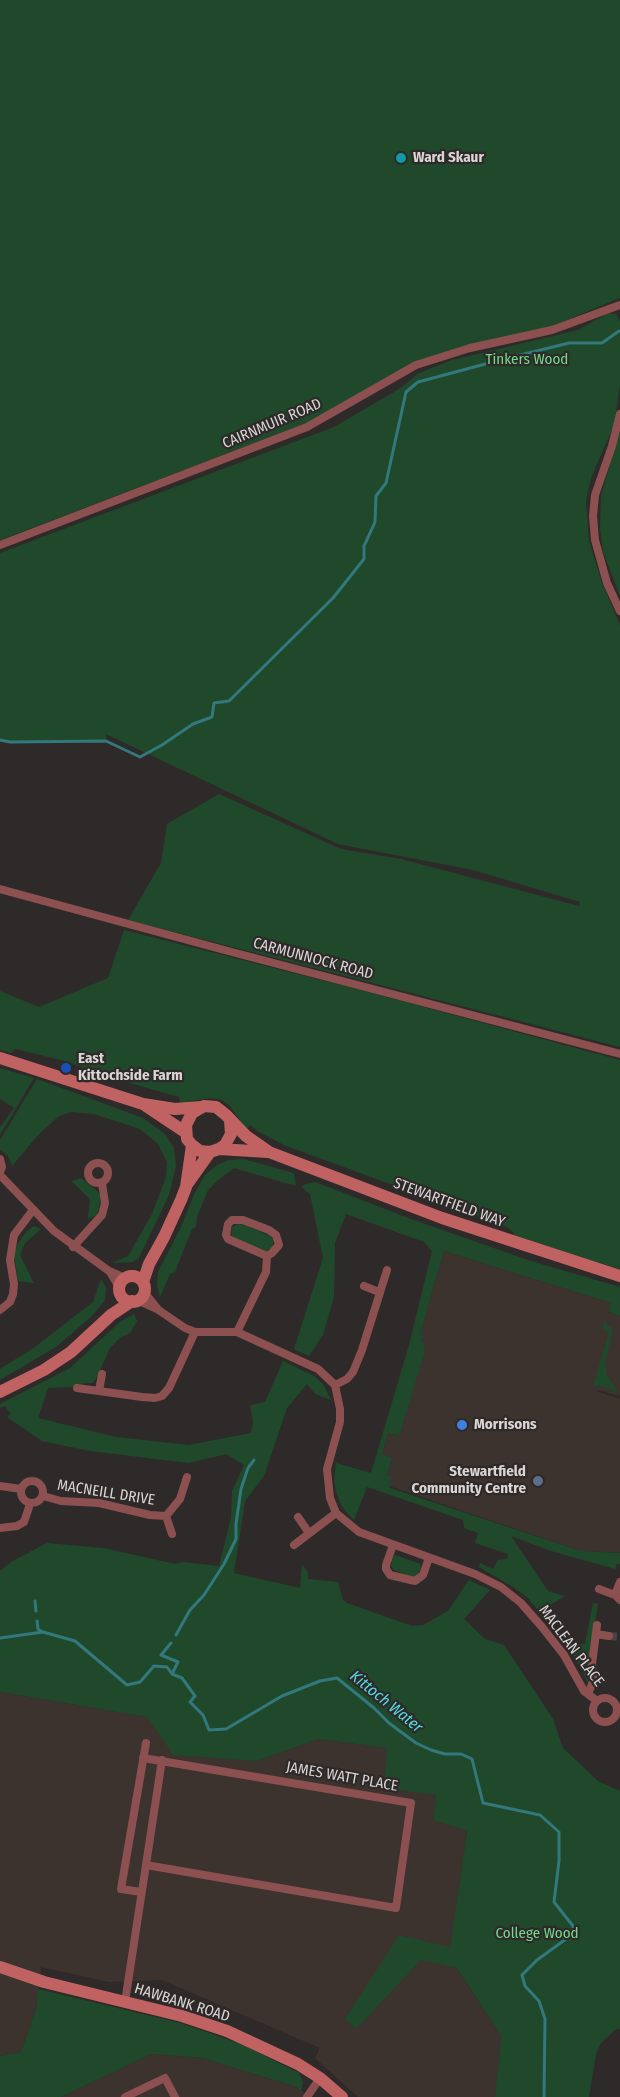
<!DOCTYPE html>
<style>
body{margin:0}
canvas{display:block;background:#2e2a29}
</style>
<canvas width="620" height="2097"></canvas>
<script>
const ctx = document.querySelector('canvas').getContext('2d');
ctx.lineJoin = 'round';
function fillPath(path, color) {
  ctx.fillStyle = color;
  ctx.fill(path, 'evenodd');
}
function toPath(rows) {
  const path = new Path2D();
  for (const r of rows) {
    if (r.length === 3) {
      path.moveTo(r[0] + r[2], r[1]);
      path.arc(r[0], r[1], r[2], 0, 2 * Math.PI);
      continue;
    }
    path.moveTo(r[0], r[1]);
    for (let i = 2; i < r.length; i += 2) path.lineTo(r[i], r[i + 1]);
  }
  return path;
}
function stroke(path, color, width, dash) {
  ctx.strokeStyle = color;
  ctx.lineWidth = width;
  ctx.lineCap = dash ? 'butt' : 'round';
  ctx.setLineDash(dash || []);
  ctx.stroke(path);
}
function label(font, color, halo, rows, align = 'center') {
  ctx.font = font + ' "Fira Sans Condensed",sans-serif';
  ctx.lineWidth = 4.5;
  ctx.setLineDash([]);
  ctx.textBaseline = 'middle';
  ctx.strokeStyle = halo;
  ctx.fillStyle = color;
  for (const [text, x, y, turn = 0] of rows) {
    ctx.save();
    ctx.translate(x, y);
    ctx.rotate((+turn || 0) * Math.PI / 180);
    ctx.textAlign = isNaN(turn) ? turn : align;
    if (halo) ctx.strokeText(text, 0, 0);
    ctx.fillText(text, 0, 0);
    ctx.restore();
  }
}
const built = toPath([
 [444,1251,611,1303,609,1312,620,1316,620,1396,598,1390,596,1391,620,1399,620,1553,581,1551,389,1486,387,1475,392,1458,382,1454,388,1433,398,1436,423,1349,421,1342,423,1335,421,1331],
 [0,1692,147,1717,257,1761,318,1739,388,1748,436,1795,467,1830,449,1956,501,2036,497,2097,358,2097,315,2058,320,2048,162,1980,109,1982,41,1967,36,2009,21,2052,0,2056],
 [151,2054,202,2058,297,2087,310,2097,61,2097]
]);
const green = toPath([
 [0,0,620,0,620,298,547,328,448,351,346,408,0,540],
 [607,314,616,314,620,321,620,385,614,425,591,478,586,501,589,541,602,583,620,625,620,1047,128,920,161,863,167,824,219,794,341,849,401,859,579,906,580,902,473,870,338,844,106,734,106,741,0,742,0,553,334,427,399,389,419,373,452,360,578,330],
 [620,429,620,596,603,552,600,527,601,496],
 [124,930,368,992,620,1060,620,1269,514,1237,514,1233,507,1227,284,1145,259,1132,250,1125,246,1129,230,1106,222,1100,210,1098,180,1103,179,1097,95,1073,69,1062,16,1049,11,1053,0,1050,0,991,39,1007,108,978],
 [0,1068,34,1078,0,1135,0,1127,14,1108,0,1099],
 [37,1079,143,1118,165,1134,174,1148,176,1166,169,1195,139,1258,132,1262,112,1263,128,1256,152,1214,166,1177,167,1162,158,1144,140,1129,94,1114,71,1112,59,1116,38,1135,12,1166,8,1156,0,1150,0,1140],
 [243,1159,294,1173,296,1186,234,1168,218,1180,208,1190,197,1217,196,1227,192,1229,175,1272,170,1274,160,1297,157,1285,158,1272,181,1227,195,1192,205,1175,217,1165,229,1160],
 [81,1178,98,1192,101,1197,97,1215,88,1219,90,1199,71,1181],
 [315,1182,411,1219,531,1261,620,1287,620,1316,609,1312,611,1303,444,1251,421,1331,423,1335,421,1342,425,1344,423,1349,425,1351,399,1436,388,1433,382,1454,392,1458,387,1475,392,1477,389,1486,390,1488,581,1551,620,1553,620,1564,617,1564,615,1569,551,1551,511,1536,548,1591,565,1596,550,1605,549,1609,541,1614,528,1598,513,1587,479,1567,480,1563,493,1569,498,1560,507,1559,508,1554,475,1543,478,1533,464,1528,463,1520,367,1487,354,1520,346,1512,340,1503,336,1491,334,1480,336,1463,371,1473,409,1345,432,1251,424,1242,346,1214,335,1243,334,1297,323,1335,309,1356,294,1349,323,1258,310,1194,301,1187,306,1184],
 [241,1223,270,1236,273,1239,273,1247,266,1251,234,1238,231,1235,232,1227],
 [34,1226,41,1229,25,1243,20,1255,34,1283,18,1281,14,1255,18,1243,27,1231],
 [101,1279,106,1288,105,1300,92,1316,56,1347,0,1380,0,1369,35,1347,93,1302],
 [134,1314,137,1321,130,1333,121,1337,110,1348,96,1379,92,1383,77,1384,72,1387,48,1388,38,1418,116,1437,189,1445,251,1433,253,1422,250,1405,265,1402,283,1361,314,1376,323,1384,331,1400,315,1394,307,1384,287,1408,264,1476,245,1501,234,1573,300,1588,302,1564,308,1573,308,1579,338,1582,343,1600,347,1603,412,1626,423,1625,448,1611,469,1580,490,1590,464,1619,485,1639,504,1645,553,1719,563,1748,598,1781,620,1791,620,2029,616,2029,601,2043,596,2054,589,2097,495,2097,501,2036,457,1968,421,1960,356,2029,345,2019,399,1935,450,1947,467,1831,433,1820,436,1795,384,1788,387,1748,318,1739,257,1761,173,1755,147,1717,0,1692,0,1571,11,1562,47,1543,103,1548,175,1564,182,1562,219,1566,231,1518,232,1491,244,1465,226,1454,189,1463,90,1451,42,1441,7,1417,11,1414,5,1406,0,1408,0,1404,70,1368,120,1322],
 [605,1322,613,1329,605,1364,607,1375,619,1393,600,1386,593,1386,609,1332,602,1329],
 [396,1555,420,1564,421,1568,417,1575,414,1577,407,1575,394,1570,391,1566,393,1557],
 [593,1603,598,1604,589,1659,591,1681,589,1684,574,1657,567,1650,575,1644,585,1644],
 [38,1989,180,2023,241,2044,299,2073,303,2082,301,2091,297,2087,202,2058,151,2054,61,2097,0,2097,0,2056,21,2052,36,2009]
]);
const stream = toPath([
 [0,740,10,742,106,741,140,757,162,745,193,724,212,717,214,703,229,701,333,598,364,559,364,546,375,522,376,496,386,483,406,392,418,382,504,359,569,343,602,343,619,331],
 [35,1601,36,1611],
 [37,1621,38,1629,42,1632],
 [176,1635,190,1610,204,1595,224,1564,236,1539,236,1524,241,1489,248,1468,254,1460],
 [0,1638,43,1632,75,1641,127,1685,140,1682,154,1666,167,1667,172,1674,182,1678,195,1696,190,1702,203,1715,209,1730,226,1729,282,1696,320,1681,337,1678,374,1708,389,1723,416,1743,431,1750,445,1754,461,1754,472,1759,483,1803,540,1815,559,1832,559,1861,554,1902,573,1926,573,1934,537,1960,522,1975,525,1986,539,2001,545,2019,544,2097],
 [171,1643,161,1655,178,1662,172,1674]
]);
const streetTunnel = toPath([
 [609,1636,620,1637]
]);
const street = toPath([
 [620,414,612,446,595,495,593,516,595,540,607,583,620,611],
 [0,545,307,427,416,365,470,348,552,330,620,305],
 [0,889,228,951,620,1054],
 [0,1159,2,1167,0,1172],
 [98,1173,10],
 [0,1175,54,1231,109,1271,125,1278],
 [73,1247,102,1215,105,1203,102,1183],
 [110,1272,119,1287],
 [364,1286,379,1292],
 [144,1292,157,1308],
 [137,1300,157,1309,185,1328,195,1332,237,1332,318,1369,335,1385,340,1409,340,1422,327,1469,330,1498,336,1513,359,1532,475,1574,501,1587,521,1603,542,1627,564,1655,584,1691,597,1701],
 [0,1310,10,1302,13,1294,14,1284,10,1260,14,1235,33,1210],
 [237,1332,266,1272,267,1256,228,1239,226,1235,228,1224,232,1220,243,1220,269,1230,276,1235,279,1245,272,1253,267,1256],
 [335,1385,347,1379,353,1372,362,1350,387,1270],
 [77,1388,142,1397,155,1398,162,1396,169,1388,195,1332],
 [99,1391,102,1374],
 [32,1492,11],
 [0,1486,21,1489],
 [43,1496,61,1501,99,1503,150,1515,166,1516,180,1499,187,1477],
 [166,1516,172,1534],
 [298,1517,309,1533],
 [0,1528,17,1526,24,1522,30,1504],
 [294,1545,336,1513],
 [393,1545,386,1565,386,1569,390,1575,415,1581,423,1575,429,1558],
 [599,1589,615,1595,620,1600],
 [615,1595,620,1582],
 [596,1634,609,1636],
 [588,1694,594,1679,592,1664,597,1625],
 [605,1710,12],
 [143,1758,411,1803,396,1908,146,1865],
 [141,1892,121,1889,146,1743],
 [125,2002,162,1760],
 [125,2097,165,2078,175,2097],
 [307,2097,320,2078]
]);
const secondary = toPath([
 [0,1058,143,1104,175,1109,201,1107],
 [146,1106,185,1132],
 [230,1120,231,1134,225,1145,219,1149,210,1152,200,1151,192,1145,187,1139,186,1125,192,1113,204,1106,216,1107,226,1115,246,1136,269,1152,442,1218,620,1276],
 [219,1149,268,1152],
 [188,1183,210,1152],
 [132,1289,13],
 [143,1282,149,1264,164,1237,181,1200,186,1187,192,1145],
 [0,1392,44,1370,71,1352,111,1315,132,1301],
 [0,1967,44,1982,182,2016,227,2031,298,2064,320,2078,342,2097]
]);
const markers = [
 [401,158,6,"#0f9aa8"],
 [66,1068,6,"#1a4fb4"],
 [462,1425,6,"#3f7fe0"],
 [538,1481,6,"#5c6f8a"]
];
const poiNames = [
 ["Ward Skaur",413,158],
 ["East",78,1059],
 ["Kittochside Farm",78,1076],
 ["Morrisons",474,1425],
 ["Stewartfield",526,1472,"right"],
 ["Community Centre",526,1489,"right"]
];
const parkNames = [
 ["Tinkers Wood",527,360],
 ["College Wood",537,1934]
];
const streetNames = [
 ["CAIRNMUIR ROAD",272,424,-23],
 ["CARMUNNOCK ROAD",313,959,15],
 ["STEWARTFIELD WAY",449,1203,20],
 ["MACNEILL DRIVE",106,1493,9],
 ["MACLEAN PLACE",571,1646,53],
 ["JAMES WATT PLACE",342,1777,10],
 ["HAWBANK ROAD",182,2003,17]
];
const waterNames = [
 ["Kittoch Water",386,1702,39]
];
fillPath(built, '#3c322e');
fillPath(green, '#1f492a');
stroke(stream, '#32787d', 3);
stroke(streetTunnel, '#484443', 8, [8, 4]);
stroke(street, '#8b504f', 8);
stroke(secondary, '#c06262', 12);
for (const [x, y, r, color] of markers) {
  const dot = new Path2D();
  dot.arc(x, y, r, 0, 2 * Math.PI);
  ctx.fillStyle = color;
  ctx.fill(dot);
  stroke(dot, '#2e2a29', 2);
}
label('bold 15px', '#d8d5d4', '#2e2a29', poiNames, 'left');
label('15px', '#72d98b', '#2e2a29', parkNames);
label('15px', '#d8d5d4', '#2e2a29', streetNames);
label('italic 16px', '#51dbe4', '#2e2a29', waterNames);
</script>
